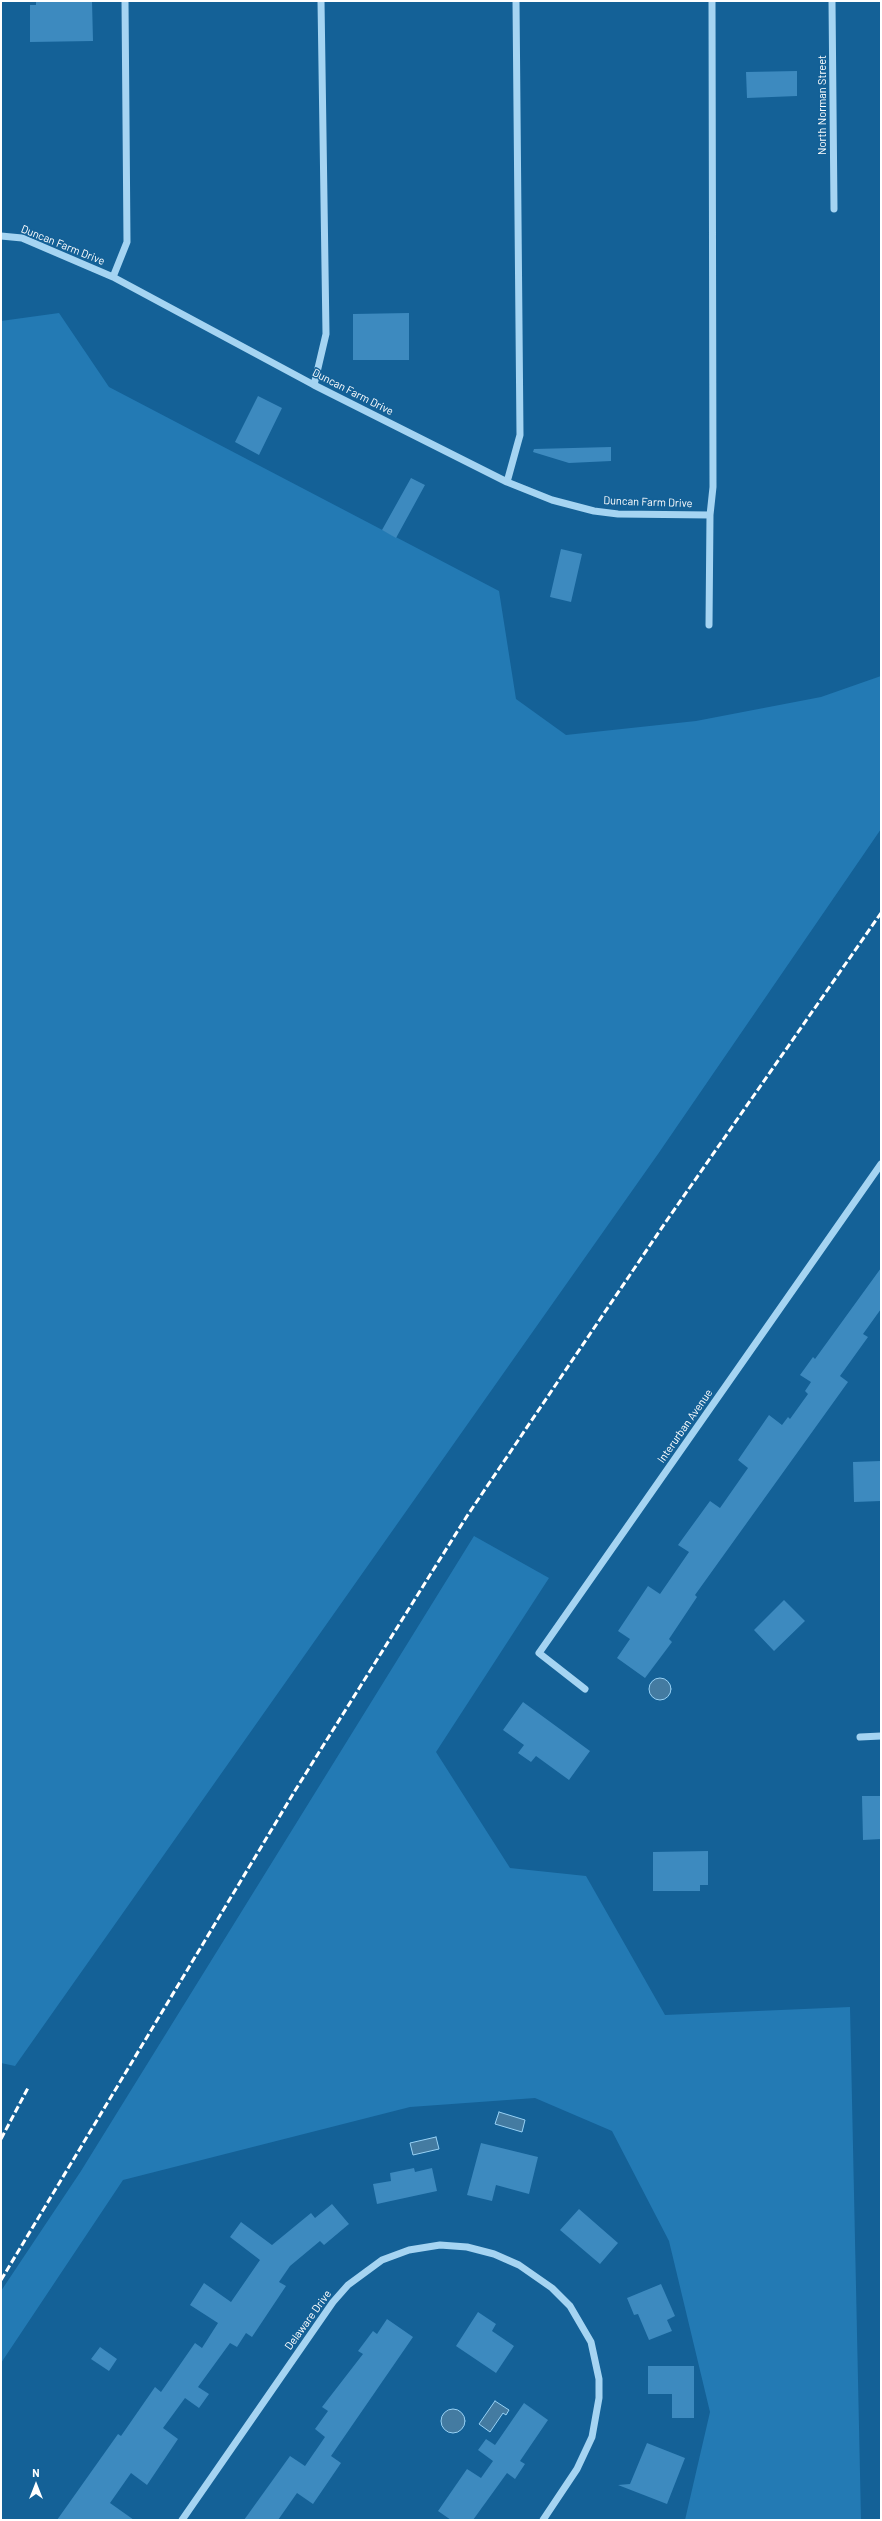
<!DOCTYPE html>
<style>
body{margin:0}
#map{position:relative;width:882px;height:2521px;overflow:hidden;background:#146197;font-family:Barlow,sans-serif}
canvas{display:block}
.frame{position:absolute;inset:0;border:2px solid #fff;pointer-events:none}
.north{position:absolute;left:16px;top:2465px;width:40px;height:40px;-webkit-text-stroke:3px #146197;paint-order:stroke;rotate:0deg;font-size:11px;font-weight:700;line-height:16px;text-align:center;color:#fff}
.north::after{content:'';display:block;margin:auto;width:14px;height:18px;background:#fff;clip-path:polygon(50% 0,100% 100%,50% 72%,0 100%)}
</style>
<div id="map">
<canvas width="882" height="2521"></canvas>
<div class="frame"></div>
<div class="north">N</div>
</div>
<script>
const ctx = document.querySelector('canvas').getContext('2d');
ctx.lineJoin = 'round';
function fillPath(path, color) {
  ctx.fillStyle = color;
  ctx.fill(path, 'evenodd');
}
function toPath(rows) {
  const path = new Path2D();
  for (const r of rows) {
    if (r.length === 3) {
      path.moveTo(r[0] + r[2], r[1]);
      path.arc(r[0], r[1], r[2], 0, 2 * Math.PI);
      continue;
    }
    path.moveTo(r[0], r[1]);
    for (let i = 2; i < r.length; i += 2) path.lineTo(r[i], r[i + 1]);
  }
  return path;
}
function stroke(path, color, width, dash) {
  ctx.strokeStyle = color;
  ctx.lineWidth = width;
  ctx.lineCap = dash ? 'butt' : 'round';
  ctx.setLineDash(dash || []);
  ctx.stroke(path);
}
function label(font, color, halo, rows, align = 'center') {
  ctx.font = font + ' Barlow,sans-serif';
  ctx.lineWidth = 3;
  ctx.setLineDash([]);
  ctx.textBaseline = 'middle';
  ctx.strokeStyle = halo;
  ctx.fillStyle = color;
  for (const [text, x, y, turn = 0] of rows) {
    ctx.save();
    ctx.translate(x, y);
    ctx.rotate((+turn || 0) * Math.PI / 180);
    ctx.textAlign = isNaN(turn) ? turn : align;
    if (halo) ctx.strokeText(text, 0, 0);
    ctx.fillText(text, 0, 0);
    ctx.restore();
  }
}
const green = toPath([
 [59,313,109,387,499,591,516,699,566,735,696,721,821,697,881,676,881,829,658,1154,15,2066,1,2063,1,321],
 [474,1536,549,1578,436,1752,510,1868,586,1876,665,2015,850,2007,861,2520,685,2520,710,2412,669,2241,612,2131,535,2098,410,2107,123,2180,1,2363,1,2291,81,2171]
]);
const water = toPath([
 [660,1689,11],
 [499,2112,525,2120,522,2132,495,2124,499,2112],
 [436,2137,439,2149,413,2155,410,2143,436,2137],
 [495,2401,509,2410,506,2415,503,2413,490,2432,479,2424,495,2401],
 [453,2421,12]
]);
const building = toPath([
 [36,1,92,1,93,41,30,42,30,5,36,5],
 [797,71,797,96,747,98,746,72],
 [409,313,409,360,353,360,353,314],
 [258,396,282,408,259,455,235,442],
 [611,447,611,461,569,463,533,452,534,449],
 [411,478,425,485,396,538,382,530],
 [561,549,582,554,571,602,550,597],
 [881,1268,881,1309,863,1334,868,1337,840,1376,848,1382,695,1595,697,1597,669,1639,672,1642,645,1678,617,1658,630,1639,618,1631,648,1586,660,1594,689,1552,678,1545,710,1501,720,1508,748,1468,738,1460,769,1415,782,1425,788,1417,790,1419,808,1394,805,1391,811,1382,800,1375,813,1357,815,1359],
 [881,1461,881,1501,854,1502,853,1462],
 [784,1600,805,1621,774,1651,754,1630],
 [523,1702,590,1751,569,1780,536,1756,531,1762,518,1753,524,1745,503,1730],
 [862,1796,881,1796,881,1839,863,1840],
 [708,1851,708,1885,700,1885,700,1891,653,1891,653,1852],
 [481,2143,538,2157,529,2194,496,2185,492,2201,467,2195],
 [414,2168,415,2172,432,2168,437,2191,377,2204,373,2184,391,2181,390,2173],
 [332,2204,349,2224,324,2245,320,2241,290,2266,279,2282,286,2286,252,2337,246,2333,237,2347,230,2343,198,2387,209,2394,199,2408,185,2398,163,2428,178,2439,147,2485,131,2473,110,2503,134,2520,57,2520,118,2434,121,2436,155,2387,161,2392,195,2343,202,2348,218,2323,190,2305,204,2283,231,2302,260,2260,230,2237,241,2222,272,2245,311,2213,315,2218],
 [579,2209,618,2243,600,2264,560,2230],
 [661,2284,675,2316,667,2320,672,2331,649,2340,638,2314,634,2315,627,2298],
 [478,2312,496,2324,492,2331,514,2346,496,2373,456,2346],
 [387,2319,413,2337,331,2456,341,2463,313,2504,297,2493,278,2520,244,2520,290,2456,305,2466,325,2437,315,2429,328,2411,322,2407,363,2354,358,2351,373,2331,377,2334],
 [100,2347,117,2359,109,2371,91,2359],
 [648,2366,694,2366,694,2418,672,2418,672,2394,648,2394],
 [524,2403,548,2420,520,2461,525,2464,515,2479,507,2473,473,2520,451,2520,438,2511,467,2469,481,2478,493,2461,478,2450,486,2439,495,2445],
 [647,2443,685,2458,667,2504,618,2485,630,2484]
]);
const minor = toPath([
 [832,1,834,209],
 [1,236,22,238,113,277,314,385,507,482,552,500,594,511,618,514,710,515],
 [113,277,127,242,125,1],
 [314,385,326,334,321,1],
 [507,482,520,435,516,1],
 [709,625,710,515,713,487,712,1],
 [585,1689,539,1653,881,1164],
 [860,1737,881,1736],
 [182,2520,333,2302,348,2285,382,2260,409,2250,440,2245,467,2247,494,2254,519,2265,552,2288,570,2306,591,2342,599,2379,599,2398,592,2437,577,2469,543,2520]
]);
const rail = toPath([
 [1,2139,29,2086],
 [1,2280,296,1789,467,1516,665,1223,881,913]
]);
const streetNames = [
 ["North Norman Street",822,105,-90],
 ["Duncan Farm Drive",63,245,22],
 ["Duncan Farm Drive",353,392,27],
 ["Duncan Farm Drive",648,502,2],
 ["Interurban Avenue",685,1426,-55],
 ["Delaware Drive",308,2320,-54]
];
fillPath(green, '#237ab4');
fillPath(water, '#447ba1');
stroke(water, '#97d1f5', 1);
fillPath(building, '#3d8abf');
stroke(minor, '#a5d4f2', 7);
stroke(rail, '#fff', 3, [7, 3]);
label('11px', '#fff', '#146197', streetNames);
</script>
